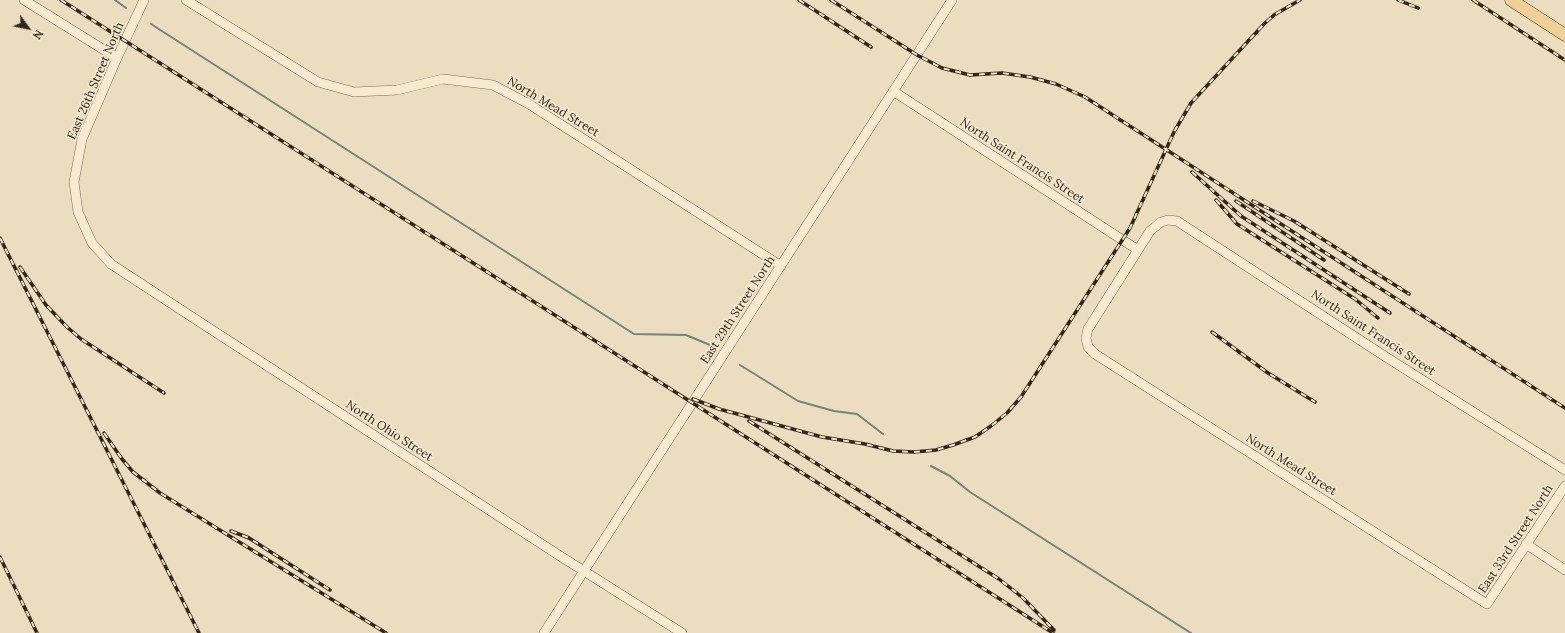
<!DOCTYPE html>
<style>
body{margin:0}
#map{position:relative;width:1565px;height:633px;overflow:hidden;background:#ebddbe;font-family:Lora,serif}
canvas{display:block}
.north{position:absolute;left:8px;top:8px;width:40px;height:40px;-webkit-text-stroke:3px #f3e7cd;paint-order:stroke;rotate:123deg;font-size:11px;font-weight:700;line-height:16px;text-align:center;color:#33261b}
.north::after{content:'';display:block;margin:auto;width:14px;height:18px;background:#33261b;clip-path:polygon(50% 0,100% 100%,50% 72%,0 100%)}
</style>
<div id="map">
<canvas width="1565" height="633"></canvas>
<div class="north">N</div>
</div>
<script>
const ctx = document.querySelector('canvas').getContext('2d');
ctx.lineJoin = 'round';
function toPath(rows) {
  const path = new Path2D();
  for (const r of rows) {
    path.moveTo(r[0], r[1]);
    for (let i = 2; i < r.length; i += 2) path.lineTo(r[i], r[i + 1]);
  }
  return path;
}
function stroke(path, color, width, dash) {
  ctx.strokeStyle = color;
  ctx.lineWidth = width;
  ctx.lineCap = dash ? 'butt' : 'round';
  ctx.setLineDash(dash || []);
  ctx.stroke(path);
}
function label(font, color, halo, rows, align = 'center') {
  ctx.font = font + ' Lora,serif';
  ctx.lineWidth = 3.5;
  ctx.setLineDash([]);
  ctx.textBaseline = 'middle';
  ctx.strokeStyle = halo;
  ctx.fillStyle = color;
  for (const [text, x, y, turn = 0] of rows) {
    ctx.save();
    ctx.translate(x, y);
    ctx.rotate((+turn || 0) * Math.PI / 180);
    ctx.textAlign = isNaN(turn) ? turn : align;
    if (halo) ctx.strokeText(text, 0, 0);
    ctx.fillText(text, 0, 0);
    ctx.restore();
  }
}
const stream = toPath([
 [115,0,126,8],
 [151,24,634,334,686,335,710,345],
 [740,365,798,401,834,411,857,414,883,434],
 [931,466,950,476,970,492,1191,633]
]);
const minor = toPath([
 [24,0,117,58],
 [144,0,117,58,82,139,74,182,78,212,92,243,111,264,189,315,557,554,682,633],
 [186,0,318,82,354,92,397,90,443,79,493,85,529,104,781,266],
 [893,91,1138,250],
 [1565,470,1386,357,1177,221,1168,220,1161,222,1150,231,1088,329,1086,338,1088,347,1095,354,1487,604,1565,486],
 [1526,544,1565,570],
 [544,633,952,0]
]);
const major = toPath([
 [1511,0,1565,35]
]);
const rail = toPath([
 [61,0,1053,633],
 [799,0,871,47],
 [831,0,917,55,942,68,970,75,1002,73,1030,77,1056,84,1085,97,1565,408],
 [1398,0,1418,8],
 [1473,0,1565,60],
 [1192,172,1241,216,1390,313],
 [1216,200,1237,224,1355,299,1378,318],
 [1236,201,1324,260],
 [1253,201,1294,221,1409,294],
 [0,238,199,633],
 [20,267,46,305,67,327,81,339,164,393],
 [1212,332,1268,373,1315,402],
 [693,399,719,409,822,437,865,444,893,451,914,452,936,450,953,445,975,437,991,426,1007,413,1021,397,1130,228,1174,132,1191,103,1264,24,1274,15,1300,0],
 [749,421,999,579,1023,598,1054,630],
 [104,433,122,459,133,472,160,493,386,633],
 [231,531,249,538,330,590],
 [0,557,37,633]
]);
const streetNames = [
 ["East 26th Street North",96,81,-67],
 ["North Mead Street",553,107,31],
 ["North Saint Francis Street",1022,161,33],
 ["East 29th Street North",738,310,-57],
 ["North Saint Francis Street",1373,333,33],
 ["North Ohio Street",389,431,33],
 ["North Mead Street",1291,465,32],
 ["East 33rd Street North",1516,539,-57]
];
stroke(stream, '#698a81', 2);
stroke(minor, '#836d57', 10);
stroke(major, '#503c2c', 13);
stroke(minor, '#f7ead0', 9);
stroke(major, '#efd195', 12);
stroke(rail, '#33261b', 3.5);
stroke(rail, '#f3e7cd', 2, [6]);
label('12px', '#33261b', '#f3e7cd', streetNames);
</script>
